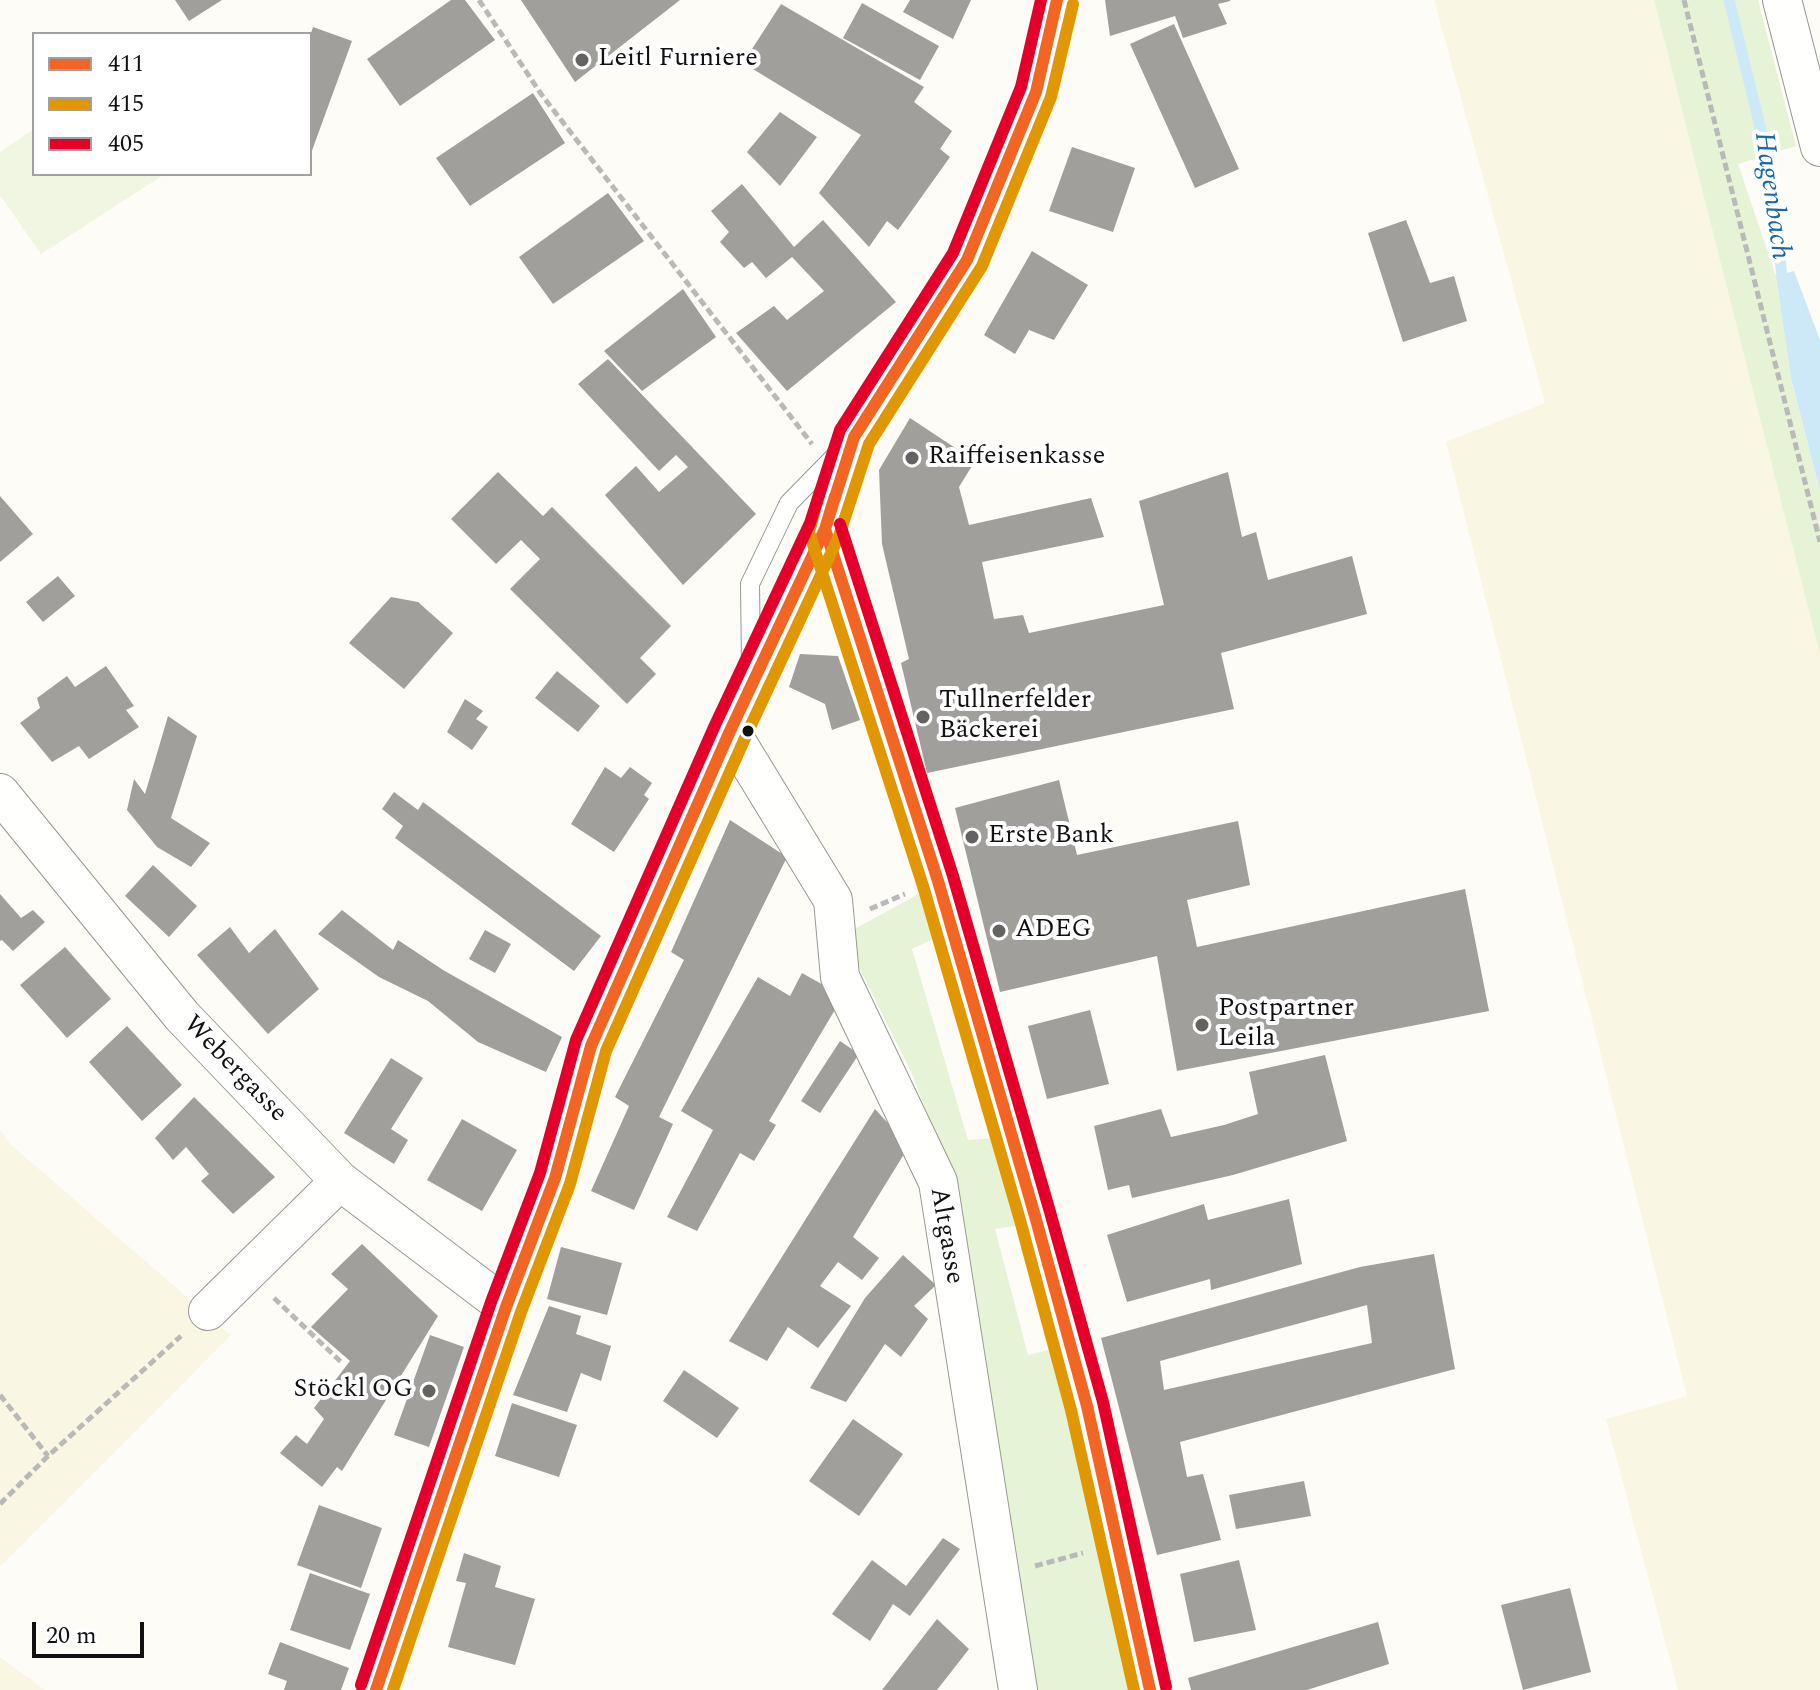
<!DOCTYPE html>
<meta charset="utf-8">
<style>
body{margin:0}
#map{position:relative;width:1820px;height:1690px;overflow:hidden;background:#fdfcf7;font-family:Spectral,serif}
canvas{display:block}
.legend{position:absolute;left:32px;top:32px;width:280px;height:144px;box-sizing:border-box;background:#fff;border:2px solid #a0a0a0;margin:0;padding:10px 14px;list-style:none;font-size:24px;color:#111}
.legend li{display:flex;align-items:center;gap:16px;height:40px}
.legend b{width:40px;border:2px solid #a0a0a0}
.scale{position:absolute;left:32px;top:1622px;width:112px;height:36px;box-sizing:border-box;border:4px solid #111;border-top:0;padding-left:10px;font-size:24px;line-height:28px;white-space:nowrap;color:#111;-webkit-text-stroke:6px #fff;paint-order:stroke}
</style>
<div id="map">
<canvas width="1820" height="1690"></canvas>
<ul class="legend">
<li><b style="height:10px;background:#f26522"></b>411</li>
<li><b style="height:10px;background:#e09702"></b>415</li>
<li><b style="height:10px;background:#e4002b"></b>405</li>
</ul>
<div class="scale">20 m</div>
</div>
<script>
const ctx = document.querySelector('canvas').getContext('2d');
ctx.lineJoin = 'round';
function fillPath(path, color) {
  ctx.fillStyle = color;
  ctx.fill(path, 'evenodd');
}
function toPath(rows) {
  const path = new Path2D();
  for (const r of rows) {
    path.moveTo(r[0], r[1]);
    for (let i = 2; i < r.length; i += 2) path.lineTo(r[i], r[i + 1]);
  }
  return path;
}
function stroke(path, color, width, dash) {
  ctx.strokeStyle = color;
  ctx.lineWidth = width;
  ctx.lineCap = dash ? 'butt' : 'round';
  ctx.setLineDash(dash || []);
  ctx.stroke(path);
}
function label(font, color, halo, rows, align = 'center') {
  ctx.font = font + ' Spectral,serif';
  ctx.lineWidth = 8;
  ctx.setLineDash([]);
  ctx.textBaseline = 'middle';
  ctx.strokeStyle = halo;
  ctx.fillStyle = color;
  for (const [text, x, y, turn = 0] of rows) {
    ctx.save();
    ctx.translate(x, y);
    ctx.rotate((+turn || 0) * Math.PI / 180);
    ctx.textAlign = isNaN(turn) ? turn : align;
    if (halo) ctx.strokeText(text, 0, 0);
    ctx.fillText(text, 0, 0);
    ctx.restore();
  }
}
const farmland = toPath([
 [1434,0,1654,0,1820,655,1820,1690,1678,1690,1606,1419,1687,1396,1446,442,1545,403],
 [0,1130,10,1144,231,1335,0,1567],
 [0,1657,45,1690,0,1690]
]);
const green = toPath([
 [1654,0,1758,0,1796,146,1738,164,1776,276,1791,378,1820,491,1820,655],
 [919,894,939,936,912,949,968,1140,993,1138,1020,1225,995,1229,1028,1355,1057,1348,1138,1690,1036,1690,952,1177,912,1074,843,935]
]);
const pitch = toPath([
 [34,129,34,174,165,174,41,254,0,195,0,152]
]);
const water = toPath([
 [1794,271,1820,340,1820,491,1791,378,1776,276]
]);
const stream = toPath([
 [1729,0,1770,167,1783,286]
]);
const building = toPath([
 [175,0,222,0,189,21],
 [451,0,465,0,495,40,400,106,367,59],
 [521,0,680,0,575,82],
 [910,0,971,0,953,39,903,12],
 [1105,0,1230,0,1230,1,1218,4,1227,24,1183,38,1175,16,1110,36],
 [862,3,939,46,920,80,843,38],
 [781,4,924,87,914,102,952,131,940,149,950,157,898,230,887,221,869,247,819,193,861,135,743,63],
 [1174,24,1239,169,1195,188,1130,44],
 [313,27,352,41,310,156,310,36],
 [533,93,565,143,470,206,436,158],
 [780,112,817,137,780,186,747,152],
 [1072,147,1135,168,1113,232,1049,211],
 [742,184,794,247,823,220,896,302,787,391,736,333,774,306,787,320,824,291,792,257,766,278,752,262,744,268,720,242,729,232,711,211],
 [608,193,644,241,553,304,519,257],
 [1406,220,1430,283,1454,276,1467,321,1403,342,1368,233],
 [1032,251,1088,285,1054,340,1029,330,1015,354,984,335],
 [683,289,716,337,642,391,604,351],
 [608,359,756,514,683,585,605,495,636,466,659,492,688,467,676,455,659,471,578,384],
 [910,418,975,461,959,487,969,525,1091,498,1104,537,982,562,994,619,1023,615,1029,633,1164,605,1139,501,1228,472,1242,537,1256,532,1268,580,1352,556,1367,614,1221,653,1234,709,927,773,901,663,909,659,882,544,879,470],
 [498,472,543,516,552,507,671,626,640,658,656,674,627,704,510,589,540,559,521,540,496,564,451,519],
 [0,496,33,534,0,562],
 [58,576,75,596,43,622,26,602],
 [391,597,418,602,453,633,404,689,349,643],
 [800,654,838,656,860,720,832,730,825,704,789,687],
 [106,666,134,706,126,710,139,727,89,759,79,746,52,762,20,723,40,708,37,698,67,676,75,687],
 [557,671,600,706,578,732,535,698],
 [465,699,483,711,476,719,488,727,472,750,447,732],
 [168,716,197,736,171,818,210,843,191,867,157,847,127,810,134,779,145,794],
 [605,767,621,778,630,767,652,783,644,795,649,799,614,852,571,824],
 [1059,780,1077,855,1238,821,1250,885,1187,900,1197,947,1465,889,1489,1011,1177,1071,1157,956,1000,992,955,808],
 [394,792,418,810,423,802,601,936,574,971,395,838,403,826,382,809],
 [730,820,787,857,659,1117,673,1124,634,1210,591,1191,629,1106,615,1097,684,960,671,952],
 [153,865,197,906,169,937,125,896],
 [0,894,21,918,33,910,45,922,13,951,2,940,0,941],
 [342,910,393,950,398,940,443,970,562,1037,546,1072,478,1042,428,1001,379,977,318,934],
 [230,927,249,953,275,929,319,989,268,1034,197,955],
 [485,930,511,944,495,973,469,959],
 [65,947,111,999,67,1038,20,985],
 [802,973,825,986,836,1008,769,1121,776,1125,754,1161,740,1153,697,1231,667,1217,713,1130,681,1111,758,977,790,996],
 [1090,1010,1109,1084,1047,1099,1028,1026],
 [127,1026,182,1085,142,1121,89,1062],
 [840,1041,859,1054,820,1113,801,1101],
 [1325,1055,1347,1141,1233,1175,1132,1198,1129,1185,1108,1190,1094,1126,1161,1109,1171,1137,1224,1125,1258,1114,1249,1072],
 [391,1058,423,1078,391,1129,408,1140,394,1164,344,1133],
 [194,1097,275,1177,233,1214,201,1181,209,1174,186,1147,173,1160,155,1138],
 [875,1109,909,1146,853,1237,879,1258,862,1280,838,1262,820,1286,851,1306,818,1348,788,1327,767,1361,729,1341],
 [462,1119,517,1150,482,1211,427,1180],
 [1289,1199,1302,1264,1211,1290,1210,1279,1127,1302,1107,1235,1204,1204,1208,1220],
 [362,1244,438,1316,342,1471,337,1467,322,1487,280,1453,296,1435,307,1444,324,1419,314,1408,350,1361,311,1327,348,1289,331,1274],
 [561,1247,622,1263,607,1315,547,1299],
 [1434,1254,1455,1369,1180,1442,1187,1477,1203,1474,1221,1540,1157,1555,1101,1338,1360,1267],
 [1367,1305,1372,1343,1164,1390,1160,1361],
 [903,1255,936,1285,914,1306,928,1319,901,1357,885,1344,846,1402,810,1388,865,1298],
 [549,1306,581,1316,576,1334,611,1346,601,1381,581,1373,567,1412,513,1395],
 [430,1335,464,1347,429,1447,394,1435],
 [684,1370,739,1408,717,1438,663,1401],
 [512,1403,577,1425,559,1477,495,1456],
 [853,1419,903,1454,859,1516,809,1481],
 [1304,1481,1311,1516,1236,1529,1229,1495],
 [319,1505,382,1528,361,1588,297,1565],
 [943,1538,960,1549,910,1616,893,1604,870,1641,832,1614,872,1560,906,1586],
 [464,1553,501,1566,495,1587,535,1599,515,1665,448,1647,466,1583,456,1581],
 [1239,1560,1256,1630,1194,1642,1180,1574],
 [310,1573,370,1594,350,1650,290,1630],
 [1570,1588,1591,1672,1523,1690,1501,1605],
 [937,1619,969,1649,937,1690,882,1690],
 [1378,1622,1389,1664,1307,1690,1191,1690,1188,1678],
 [280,1642,349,1668,341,1690,284,1690,287,1681,268,1674]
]);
const path = toPath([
 [479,0,541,94,812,444],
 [1684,0,1820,542],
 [870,909,905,894],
 [274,1298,341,1362],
 [0,1395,48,1456],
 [0,1504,48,1456,181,1336],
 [1035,1566,1083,1553]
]);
const lane = toPath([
 [751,666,750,584,789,503,841,450]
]);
const street = toPath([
 [1782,0,1820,147],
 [825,529,938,881,1035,1216,1087,1406,1119,1543,1150,1690],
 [730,731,833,900,840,977,938,1182,1018,1690],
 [0,793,182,1016,340,1181,506,1307],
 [208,1311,340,1181],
 [376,1690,506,1307,555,1178,591,1046,730,731,825,529,854,437,967,260,1036,92,1057,0]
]);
const bus1 = toPath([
 [835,496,825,529,938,881,1035,1216,1087,1406,1150,1690],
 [376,1690,506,1307,555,1178,591,1046,730,731,825,529,854,437,967,260,1036,92,1057,0]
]);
const bus2 = toPath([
 [820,491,809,532,923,886,1020,1220,1071,1410,1134,1690],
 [393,1690,521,1312,570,1184,606,1051,745,738,839,536,869,444,982,266,1051,97,1073,4]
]);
const bus3 = toPath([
 [840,524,953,876,1050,1212,1103,1402,1166,1687],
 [361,1685,491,1302,540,1173,576,1040,715,725,810,523,840,430,953,253,1021,87,1041,0]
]);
const markers = [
 [582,60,8,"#646362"],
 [912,458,8,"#646362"],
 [923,717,8,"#646362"],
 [748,731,7,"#111"],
 [972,837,8,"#646362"],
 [999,931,8,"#646362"],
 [1202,1025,8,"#646362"],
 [429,1391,8,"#646362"]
];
const poiNames = [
 ["Leitl Furniere",598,60],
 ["Raiffeisenkasse",928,458],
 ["Tullnerfelder",939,702],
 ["Bäckerei",939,732],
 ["Erste Bank",988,837],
 ["ADEG",1015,931],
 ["Postpartner",1218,1010],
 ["Leila",1218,1040],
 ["Stöckl OG",413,1391,"right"]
];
const streetNames = [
 ["Webergasse",234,1070,46],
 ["Altgasse",945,1236,80]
];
const waterNames = [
 ["Hagenbach",1770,196,82]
];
fillPath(farmland, '#f9f7e4');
fillPath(green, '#e7f3d7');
fillPath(pitch, '#f0f6e1');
fillPath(water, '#cde8f7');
stroke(stream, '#cde8f7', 11);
fillPath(building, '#a19f9c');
stroke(lane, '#979795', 20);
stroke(street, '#979795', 40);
stroke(path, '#b9b9b8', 5, [8, 4]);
stroke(lane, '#fffffe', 18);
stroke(street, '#fffffe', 38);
stroke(bus1, '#f26522', 12);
stroke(bus2, '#e09702', 12);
stroke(bus3, '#e4002b', 12);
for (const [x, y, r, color] of markers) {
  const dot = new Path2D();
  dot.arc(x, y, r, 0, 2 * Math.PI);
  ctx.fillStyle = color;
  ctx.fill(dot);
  stroke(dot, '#fff', 3);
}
label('26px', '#111', '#fff', poiNames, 'left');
label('26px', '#111', '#fff', streetNames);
label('italic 28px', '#1768a6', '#fff', waterNames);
</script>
